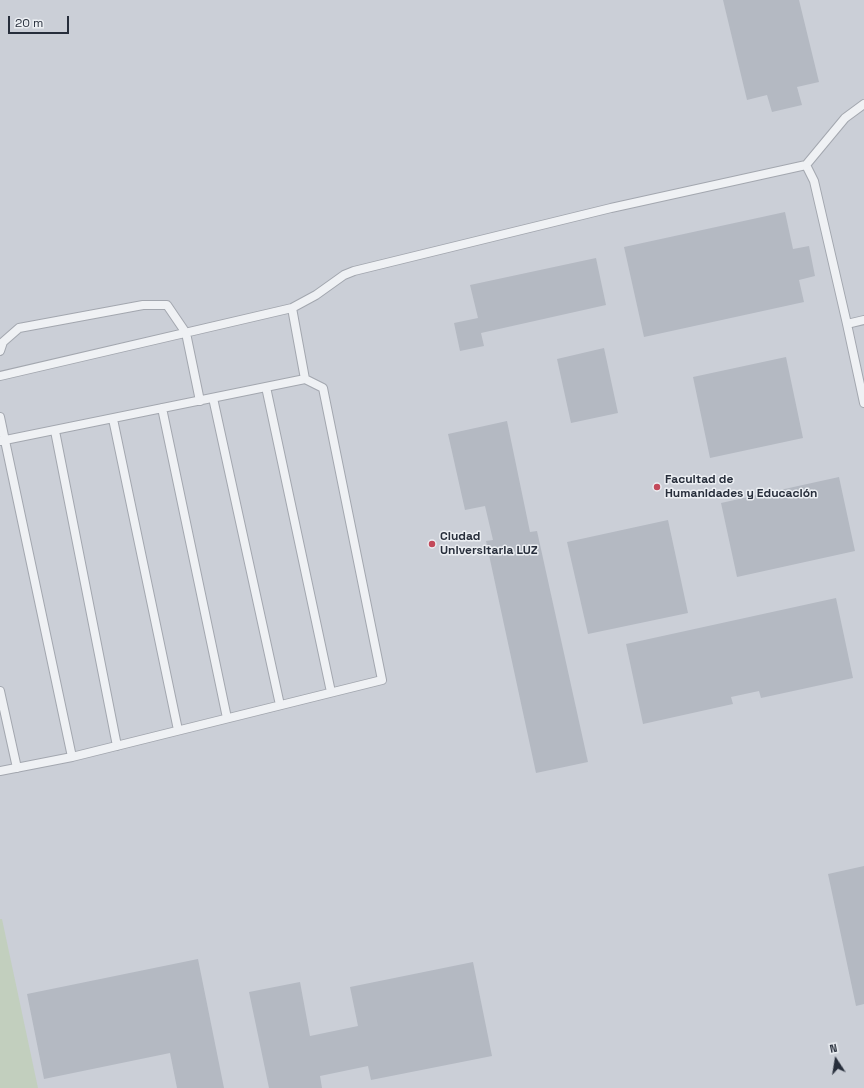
<!DOCTYPE html>
<meta charset="utf-8">
<style>
body{margin:0}
#map{position:relative;width:864px;height:1088px;overflow:hidden;background:#dde0e5;font-family:"Space Grotesk",sans-serif}
canvas{display:block}
.north{position:absolute;left:816px;top:1040px;width:40px;height:40px;-webkit-text-stroke:3px #eceff3;paint-order:stroke;rotate:348deg;font-size:11px;font-weight:700;line-height:16px;text-align:center;color:#272e3b}
.north::after{content:'';display:block;margin:auto;width:14px;height:18px;background:#272e3b;clip-path:polygon(50% 0,100% 100%,50% 72%,0 100%)}
.scale{position:absolute;left:8px;top:16px;width:61px;height:18px;box-sizing:border-box;border:2px solid #272e3b;border-top:0;padding-left:5px;font-size:12px;line-height:14px;white-space:nowrap;color:#272e3b;-webkit-text-stroke:3px #eceff3;paint-order:stroke}
</style>
<div id="map">
<canvas width="864" height="1088"></canvas>
<div class="north">N</div>
<div class="scale">20 m</div>
</div>
<script>
const ctx = document.querySelector('canvas').getContext('2d');
ctx.lineJoin = 'round';
function fillPath(path, color) {
  ctx.fillStyle = color;
  ctx.fill(path, 'evenodd');
}
function toPath(rows) {
  const path = new Path2D();
  for (const r of rows) {
    path.moveTo(r[0], r[1]);
    for (let i = 2; i < r.length; i += 2) path.lineTo(r[i], r[i + 1]);
  }
  return path;
}
function stroke(path, color, width, dash) {
  ctx.strokeStyle = color;
  ctx.lineWidth = width;
  ctx.lineCap = dash ? 'butt' : 'round';
  ctx.setLineDash(dash || []);
  ctx.stroke(path);
}
function label(font, color, halo, rows, align = 'center') {
  ctx.font = font + ' "Space Grotesk",sans-serif';
  ctx.lineWidth = 3;
  ctx.setLineDash([]);
  ctx.textBaseline = 'middle';
  ctx.strokeStyle = halo;
  ctx.fillStyle = color;
  for (const [text, x, y, turn = 0] of rows) {
    ctx.save();
    ctx.translate(x, y);
    ctx.rotate((+turn || 0) * Math.PI / 180);
    ctx.textAlign = isNaN(turn) ? turn : align;
    if (halo) ctx.strokeText(text, 0, 0);
    ctx.fillText(text, 0, 0);
    ctx.restore();
  }
}
const built = toPath([
 [0,0,864,0,864,1088,0,1088]
]);
const green = toPath([
 [0,919,2,919,38,1088,0,1088]
]);
const building = toPath([
 [723,0,799,0,819,82,797,87,802,105,772,112,767,95,747,100],
 [785,212,793,249,809,246,815,276,799,280,804,302,644,337,624,247],
 [596,258,606,305,481,333,484,346,460,351,454,323,478,318,470,285],
 [604,348,618,413,571,423,557,359],
 [786,357,803,438,710,458,693,377],
 [507,421,530,532,537,531,588,762,536,773,486,541,493,540,485,506,465,510,448,434],
 [839,477,855,551,737,577,721,503],
 [668,520,688,613,588,634,567,542],
 [836,598,853,678,761,698,759,691,731,697,733,704,643,724,626,644],
 [864,866,864,1004,856,1006,828,874],
 [198,959,224,1088,177,1088,170,1053,44,1079,27,994],
 [473,962,492,1056,371,1080,368,1066,320,1076,322,1088,269,1088,249,992,300,982,310,1036,358,1026,350,987]
]);
const service = toPath([
 [806,165,814,181,847,324,864,403],
 [847,324,864,320],
 [0,351,3,342,19,328,143,305,167,305,186,333,200,401],
 [0,376,292,308,316,295,344,275,354,271,611,208,806,165,845,118,864,104],
 [266,387,331,692],
 [213,398,280,705],
 [162,408,227,718],
 [0,417,72,757],
 [113,419,178,730],
 [55,431,117,746],
 [0,441,305,379,292,308],
 [0,691,17,768],
 [0,771,72,757,382,680,323,388,305,379]
]);
const markers = [
 [657,487,4,"#c3495a"],
 [432,544,4,"#c3495a"]
];
const poiNames = [
 ["Facultad de",665,480],
 ["Humanidades y Educación",665,494],
 ["Ciudad",440,537],
 ["Universitaria LUZ",440,551]
];
fillPath(built, '#cbcfd7');
fillPath(green, '#c2cfbe');
fillPath(building, '#b4b9c2');
stroke(service, '#a3a7af', 10);
stroke(service, '#eff1f4', 8);
for (const [x, y, r, color] of markers) {
  const dot = new Path2D();
  dot.arc(x, y, r, 0, 2 * Math.PI);
  ctx.fillStyle = color;
  ctx.fill(dot);
  stroke(dot, '#eceff3', 1.5);
}
label('bold 12px', '#272e3b', '#eceff3', poiNames, 'left');
</script>
